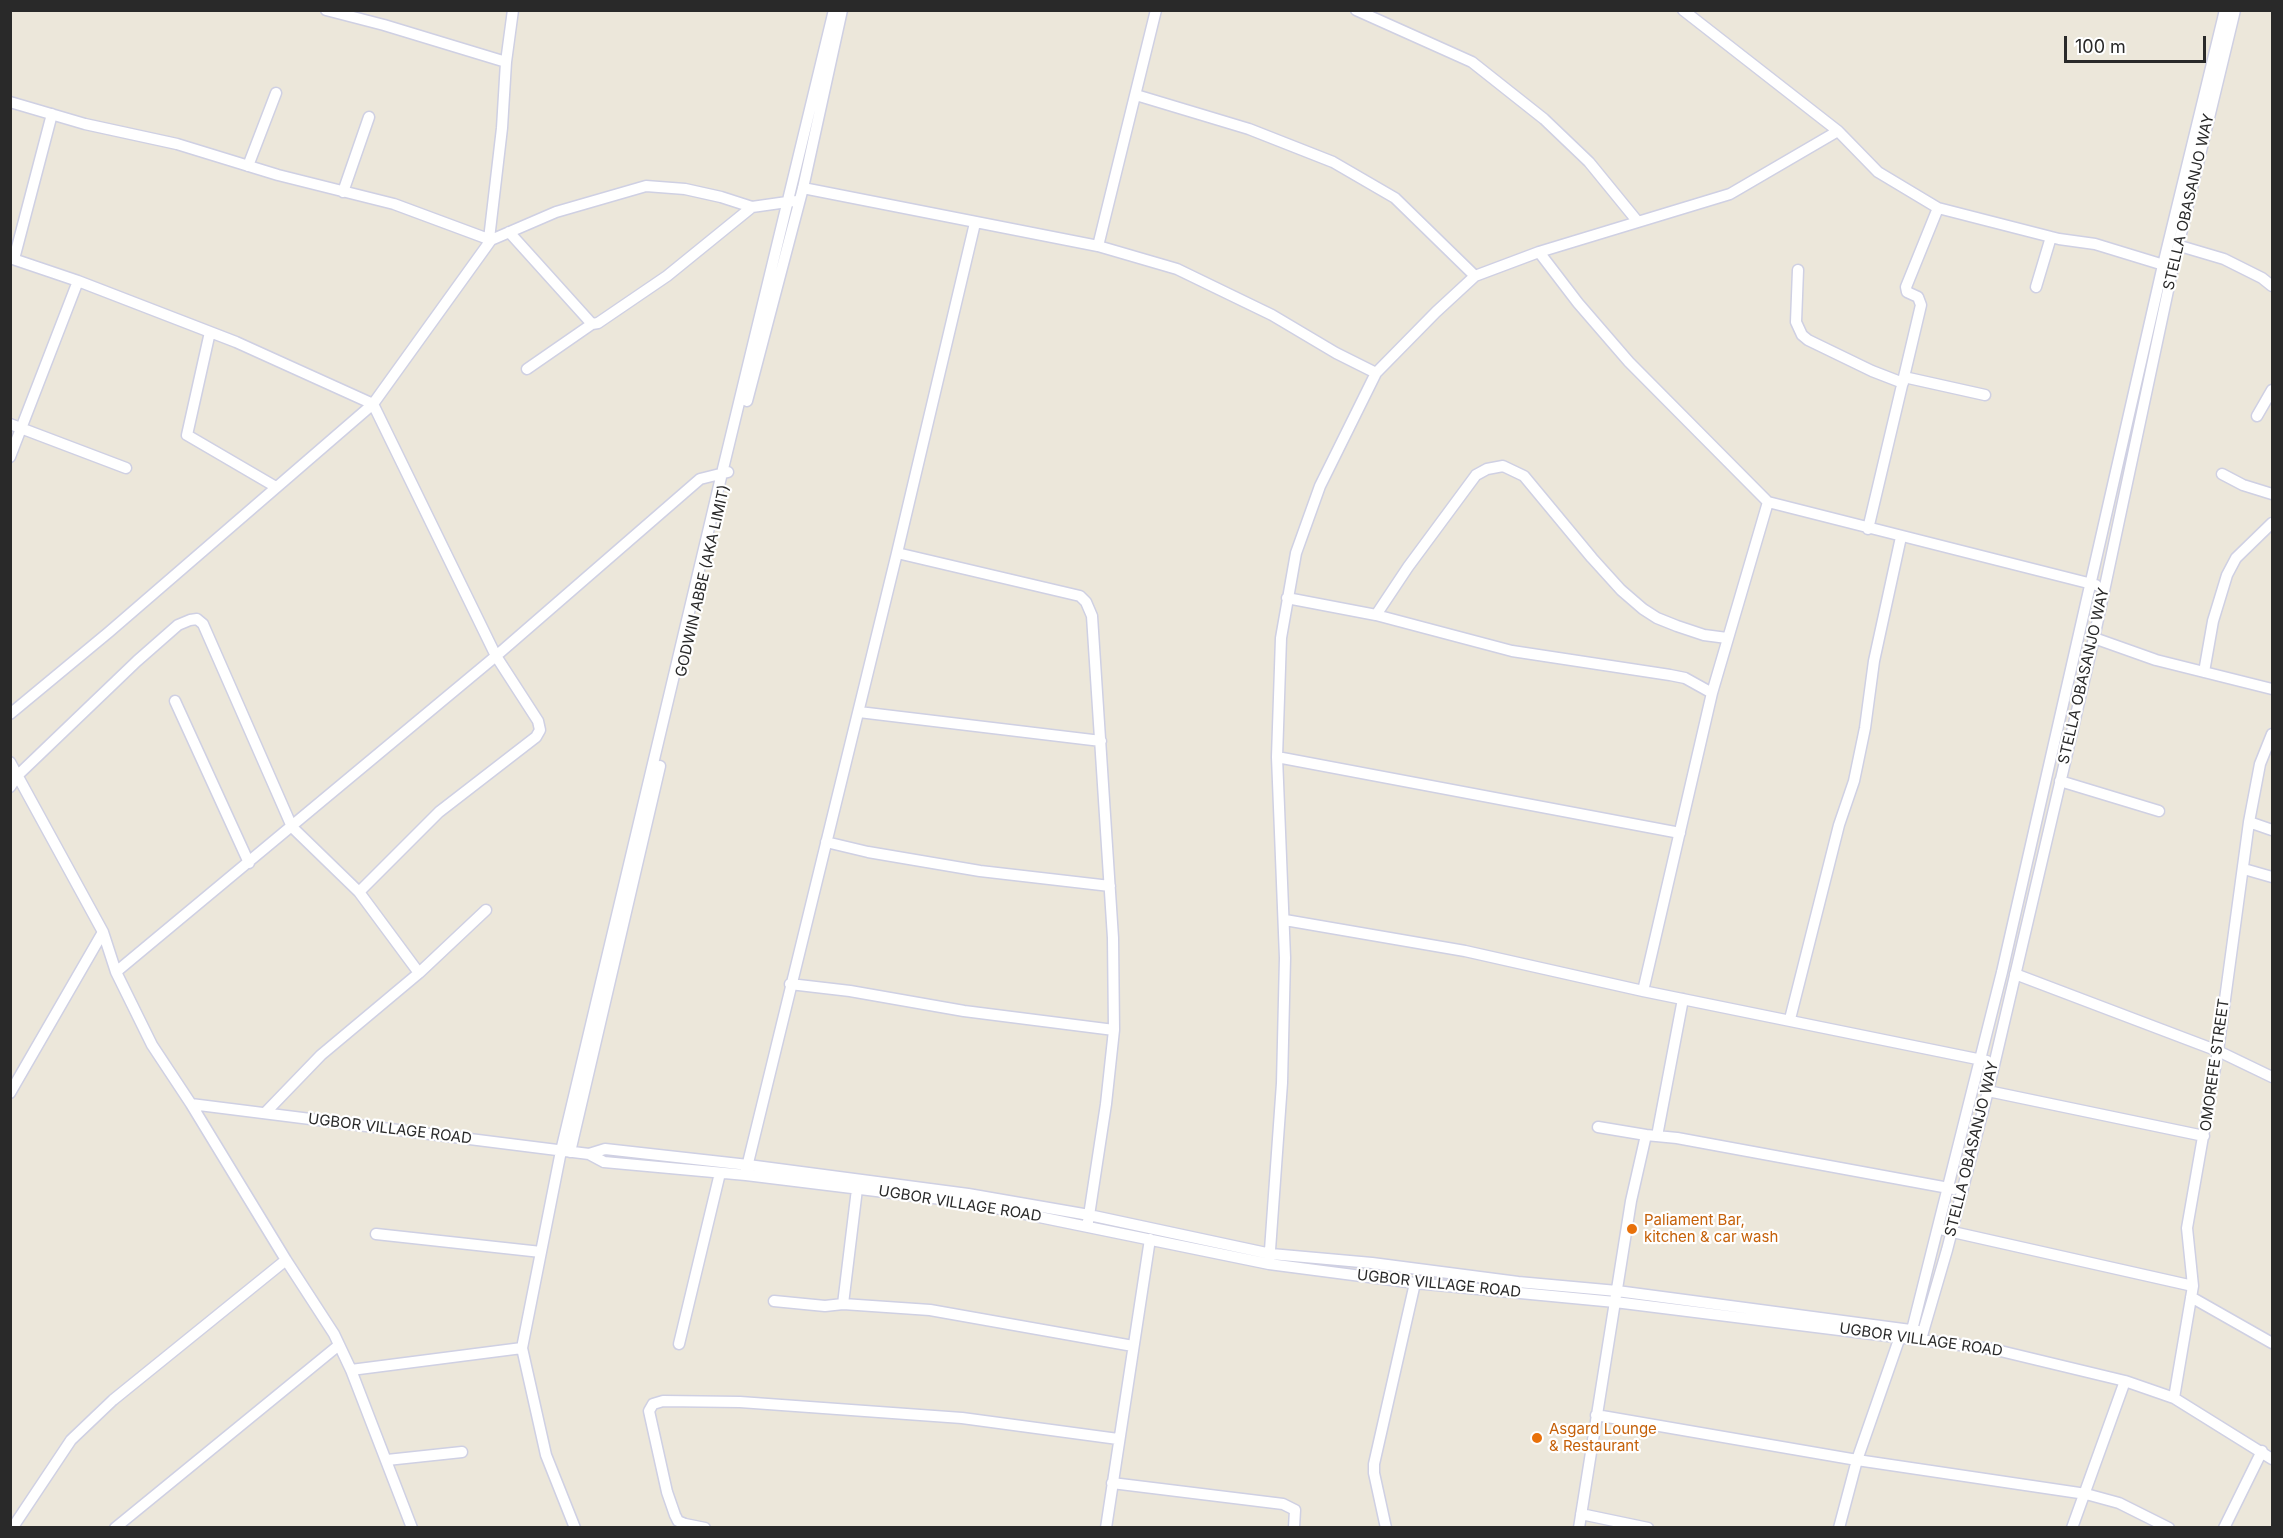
<!DOCTYPE html>
<style>
body{margin:0}
#map{position:relative;width:2283px;height:1538px;overflow:hidden;background:#ece7da;font-family:Inter,sans-serif}
canvas{display:block}
.frame{position:absolute;inset:0;border:12px solid #292929;pointer-events:none}
.scale{position:absolute;left:2064px;top:36px;width:142px;height:27px;box-sizing:border-box;border:3px solid #292929;border-top:0;padding-left:8px;font-size:18px;line-height:21px;white-space:nowrap;color:#292929;-webkit-text-stroke:4px #fff;paint-order:stroke}
</style>
<div id="map">
<canvas width="2283" height="1538"></canvas>
<div class="frame"></div>
<div class="scale">100 m</div>
</div>
<script>
const ctx = document.querySelector('canvas').getContext('2d');
ctx.lineJoin = 'round';
function toPath(rows) {
  const path = new Path2D();
  for (const r of rows) {
    path.moveTo(r[0], r[1]);
    for (let i = 2; i < r.length; i += 2) path.lineTo(r[i], r[i + 1]);
  }
  return path;
}
function stroke(path, color, width, dash) {
  ctx.strokeStyle = color;
  ctx.lineWidth = width;
  ctx.lineCap = dash ? 'butt' : 'round';
  ctx.setLineDash(dash || []);
  ctx.stroke(path);
}
function label(font, color, halo, rows, align = 'center') {
  ctx.font = font + ' Inter,sans-serif';
  ctx.lineWidth = 4.5;
  ctx.setLineDash([]);
  ctx.textBaseline = 'middle';
  ctx.strokeStyle = halo;
  ctx.fillStyle = color;
  for (const [text, x, y, turn = 0] of rows) {
    ctx.save();
    ctx.translate(x, y);
    ctx.rotate((+turn || 0) * Math.PI / 180);
    ctx.textAlign = isNaN(turn) ? turn : align;
    if (halo) ctx.strokeText(text, 0, 0);
    ctx.fillText(text, 0, 0);
    ctx.restore();
  }
}
const minor = toPath([
 [326,10,384,25,506,62],
 [1356,10,1472,62,1544,119,1589,162,1638,222],
 [1683,10,1838,131,1878,172,1938,208,2059,239,2095,244,2167,266],
 [1136,95,1249,129,1333,162,1395,198,1475,276],
 [10,102,85,124,177,144,278,175,394,204,491,240,556,212,646,186,685,189,721,197,752,207,794,201],
 [248,166,276,93],
 [803,188,1098,246,1156,10],
 [343,192,369,117],
 [509,232,592,324,598,323,667,276,752,207],
 [489,239,502,128,506,62,513,10],
 [1098,246,1177,269,1272,315,1336,353,1376,373],
 [2180,246,2224,259,2262,278,2272,286],
 [1539,252,1578,303,1629,362,1768,502,2096,585],
 [10,258,78,281,236,342,373,404,496,656,538,721,540,730,536,737,439,812,359,892],
 [14,259,52,114],
 [1798,270,1796,322,1802,335,1808,340,1872,371,1903,383],
 [2036,287,2051,237],
 [210,332,187,435,276,487],
 [527,369,592,324],
 [1904,377,1985,395],
 [747,401,803,188,842,10],
 [2257,416,2272,390],
 [10,424,126,468],
 [10,457,78,281],
 [2222,474,2243,485,2272,494],
 [1868,529,1921,305,1918,297,1907,292,1906,287,1938,208],
 [897,553,1080,596,1086,602,1092,616,1113,938,1114,1030,1106,1104,1088,1222],
 [1287,598,1376,615,1512,651,1670,675,1685,678,1712,693],
 [1376,615,1408,567,1476,475,1487,469,1503,466,1524,476,1592,558,1621,590,1643,609,1657,618,1677,626,1704,635,1727,638],
 [2094,638,2156,660,2272,689],
 [2204,672,2213,621,2227,575,2236,558,2272,523],
 [175,701,249,863],
 [859,712,1101,741],
 [10,714,109,632,373,404,491,240],
 [1277,757,1680,833],
 [10,762,103,932,116,972,152,1045,191,1104,286,1260,334,1334,351,1370,412,1528],
 [2060,781,2159,811],
 [10,787,18,775,137,661,178,625,190,620,197,619,203,624,292,827,359,892,419,973],
 [2249,822,2272,830],
 [826,842,868,852,980,871,1110,886],
 [2244,869,2272,877],
 [1285,920,1465,951,1643,991,1987,1061],
 [116,972,496,656,700,479,728,472],
 [2015,974,2218,1051,2272,1077],
 [790,984,850,991,964,1011,1114,1030],
 [1643,991,1712,693,1768,502],
 [1790,1019,1839,825,1854,781,1865,728,1874,661,1901,537],
 [1988,1091,2204,1136],
 [10,1093,103,932],
 [191,1104,589,1154,604,1162,746,1175,966,1202,1269,1264,1415,1283,1615,1302,1992,1349,2125,1381,2174,1398,2272,1459],
 [265,1113,321,1055,419,973,486,910],
 [1598,1127,1646,1135],
 [1657,1136,1683,999],
 [570,1152,660,766],
 [589,1154,605,1149,748,1165,968,1194,1089,1215,1271,1254,1372,1263,1518,1282,1617,1291,1918,1331],
 [746,1171,897,553,975,223],
 [1944,1230,2193,1286],
 [376,1234,541,1252],
 [1269,1264,1282,1083,1285,958,1277,757,1281,638,1296,553,1320,486,1376,373,1436,312,1475,276,1539,252,1730,194,1838,131],
 [2191,1297,2272,1343],
 [774,1301,825,1306,843,1304,930,1310,1133,1346],
 [843,1304,857,1189],
 [1910,1338,2002,972,2163,265,2225,10],
 [1921,1339,1947,1250,1988,1091,2094,638,2173,267,2235,10],
 [679,1344,720,1173],
 [351,1370,522,1348],
 [2174,1398,2193,1286,2187,1228,2218,1051,2249,822,2260,764,2272,734],
 [1596,1415,1857,1460,2086,1494,2119,1503,2169,1528],
 [387,1460,462,1452],
 [1112,1483,1283,1504,1295,1510,1294,1528],
 [1581,1514,1648,1528],
 [15,1524,71,1440,113,1400,286,1260],
 [115,1528,339,1345],
 [575,1528,546,1455,522,1348,561,1151,722,473,834,10],
 [705,1528,685,1524,678,1521,675,1515,667,1492,649,1411,653,1404,663,1401,740,1402,962,1418,1118,1439],
 [1106,1528,1150,1239],
 [1386,1528,1374,1473,1374,1464,1415,1283],
 [1579,1528,1631,1201,1646,1135,1677,1138,1954,1189],
 [1839,1528,1857,1460,1902,1331],
 [2072,1528,2125,1381],
 [2224,1528,2262,1451]
]);
const markers = [
 [1632,1229,6,"#e8710a"],
 [1537,1438,6,"#e8710a"]
];
const streetNames = [
 ["STELLA OBASANJO WAY",2189,202,-77],
 ["GODWIN ABBE (AKA LIMIT)",703,581,-77],
 ["STELLA OBASANJO WAY",2084,676,-77],
 ["OMOREFE STREET",2215,1065,-82],
 ["UGBOR VILLAGE ROAD",390,1129,7],
 ["STELLA OBASANJO WAY",1972,1149,-76],
 ["UGBOR VILLAGE ROAD",960,1204,9],
 ["UGBOR VILLAGE ROAD",1439,1284,6],
 ["UGBOR VILLAGE ROAD",1921,1340,8]
];
const foodNames = [
 ["Paliament Bar,",1644,1220],
 ["kitchen & car wash",1644,1237],
 ["Asgard Lounge",1549,1429],
 ["& Restaurant",1549,1446]
];
stroke(minor, '#cfd0e3', 13);
stroke(minor, '#fff', 10);
for (const [x, y, r, color] of markers) {
  const dot = new Path2D();
  dot.arc(x, y, r, 0, 2 * Math.PI);
  ctx.fillStyle = color;
  ctx.fill(dot);
  stroke(dot, '#fff', 2);
}
label('15px', '#292929', '#fff', streetNames);
label('15px', '#c56008', '#fff', foodNames, 'left');
</script>
